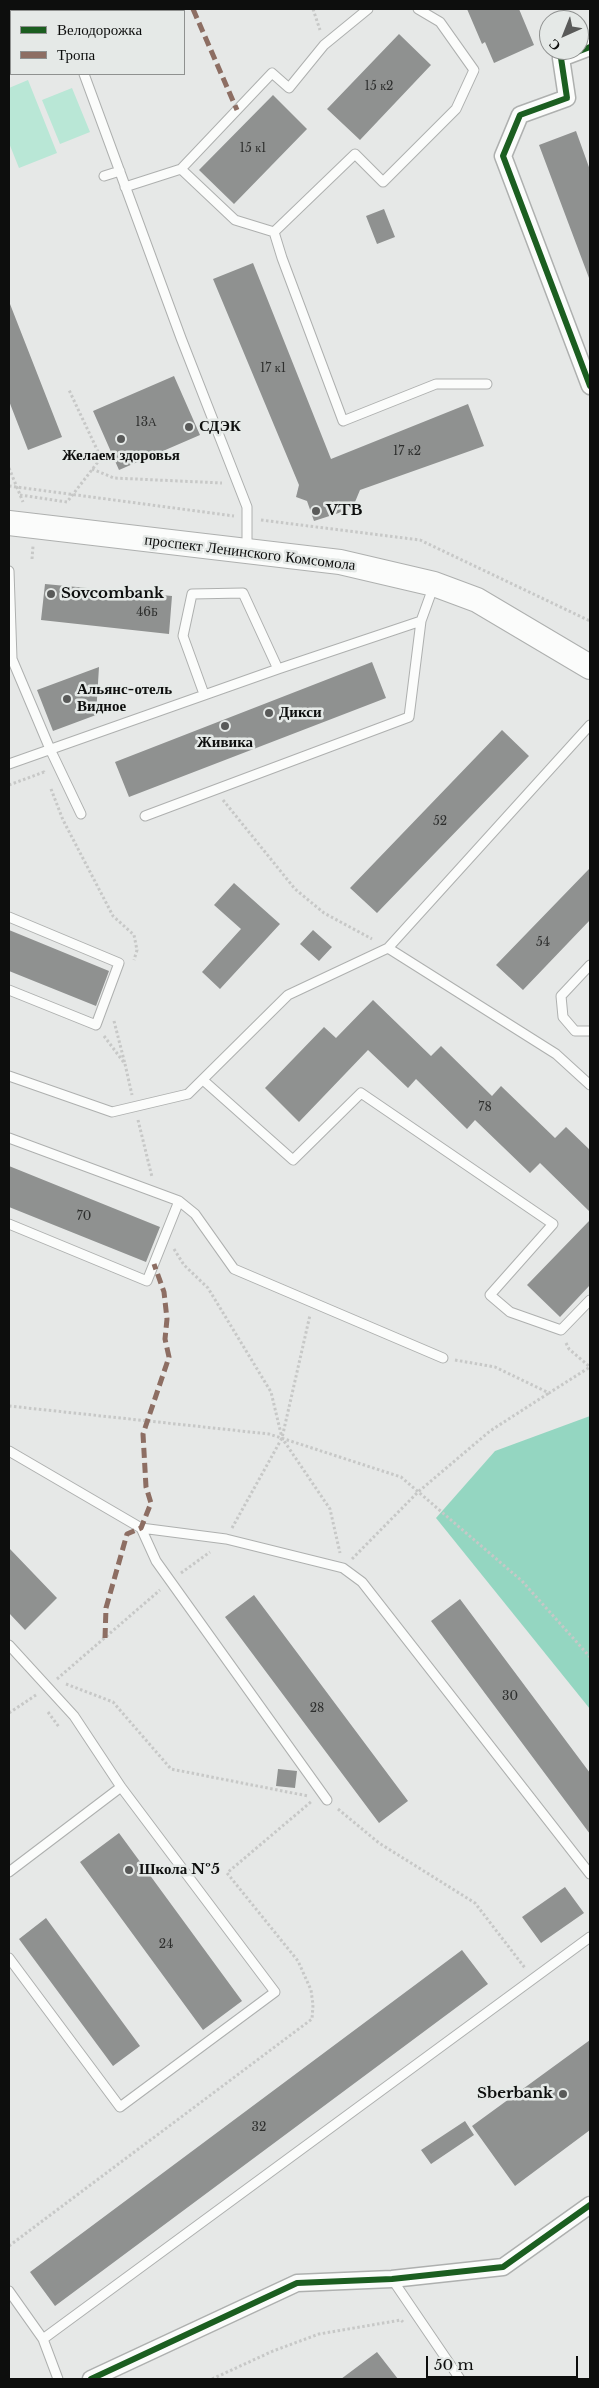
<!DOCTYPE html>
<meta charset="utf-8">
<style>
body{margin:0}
#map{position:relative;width:599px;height:2388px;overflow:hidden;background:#e6e8e7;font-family:"Libre Baskerville",serif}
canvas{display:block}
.frame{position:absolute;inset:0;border:10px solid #0d0e0d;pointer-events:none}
.legend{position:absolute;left:10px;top:10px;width:175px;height:65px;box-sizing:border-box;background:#e5e9e7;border:1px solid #8f9190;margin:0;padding:6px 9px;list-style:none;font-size:15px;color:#0d0e0d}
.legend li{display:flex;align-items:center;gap:10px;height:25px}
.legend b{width:25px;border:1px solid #8f9190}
.north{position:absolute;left:539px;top:10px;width:50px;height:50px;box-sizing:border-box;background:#e5e9e7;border:1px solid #8f9190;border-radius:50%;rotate:224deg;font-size:14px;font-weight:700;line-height:20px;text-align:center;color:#0d0e0d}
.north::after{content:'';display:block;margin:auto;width:18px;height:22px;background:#595a59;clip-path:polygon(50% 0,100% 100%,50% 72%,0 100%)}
.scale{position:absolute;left:426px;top:2356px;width:152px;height:22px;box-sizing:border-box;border:2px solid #0d0e0d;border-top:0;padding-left:6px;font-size:15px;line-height:18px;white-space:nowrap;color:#0d0e0d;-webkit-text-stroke:4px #e5e9e7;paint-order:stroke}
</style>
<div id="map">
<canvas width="599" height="2388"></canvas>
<div class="frame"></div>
<ul class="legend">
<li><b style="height:6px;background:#1b5e20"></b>Велодорожка</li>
<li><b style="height:6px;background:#8d6e63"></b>Тропа</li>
</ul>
<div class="north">С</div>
<div class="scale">50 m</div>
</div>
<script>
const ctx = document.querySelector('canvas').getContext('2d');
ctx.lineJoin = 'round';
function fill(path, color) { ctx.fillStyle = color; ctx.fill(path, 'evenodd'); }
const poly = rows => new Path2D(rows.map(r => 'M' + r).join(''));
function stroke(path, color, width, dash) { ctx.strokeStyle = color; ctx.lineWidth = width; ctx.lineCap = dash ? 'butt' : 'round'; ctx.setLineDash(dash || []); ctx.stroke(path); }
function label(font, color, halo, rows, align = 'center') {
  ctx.font = font + ' "Libre Baskerville",serif'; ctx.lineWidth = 5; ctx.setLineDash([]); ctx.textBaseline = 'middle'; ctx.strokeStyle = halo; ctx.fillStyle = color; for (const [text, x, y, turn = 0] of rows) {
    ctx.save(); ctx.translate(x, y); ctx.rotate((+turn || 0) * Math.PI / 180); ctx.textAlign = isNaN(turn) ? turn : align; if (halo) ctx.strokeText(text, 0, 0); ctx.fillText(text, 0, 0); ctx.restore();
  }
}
const green = poly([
 [28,80,57,153,19,168,9,143,9,88],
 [72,88,90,132,60,144,42,100]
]);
const forest = poly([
 [590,1416,590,1709,436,1518,495,1451]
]);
const building = poly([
 [467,9,519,9,534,45,494,63,485,42,482,44],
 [399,34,431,65,360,140,327,109],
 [273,95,307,129,234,204,199,170],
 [576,131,590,170,589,278,539,145],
 [384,209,395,237,377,244,366,216],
 [253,263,331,459,468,404,484,446,360,490,355,502,348,510,314,521,307,501,296,497,299,485,213,279],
 [10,304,62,437,28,450,9,401],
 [174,376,200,435,119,470,93,411],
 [45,584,172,596,169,634,41,620],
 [372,662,386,698,129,797,115,762],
 [99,667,96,715,53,731,37,690],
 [502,730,529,756,377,913,350,888],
 [590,868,590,920,523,990,496,965],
 [234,883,280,924,220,989,202,972,241,929,214,905],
 [9,930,109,971,96,1006,9,971],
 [313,930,332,947,319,961,300,944],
 [373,1000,431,1056,441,1046,492,1096,501,1086,555,1138,566,1127,590,1150,590,1212,540,1163,530,1173,475,1120,467,1129,416,1079,408,1088,368,1050,299,1122,265,1088,324,1027,336,1038],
 [9,1166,160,1227,146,1262,9,1207],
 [590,1220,590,1285,560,1317,527,1285],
 [9,1548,57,1598,25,1630,9,1613],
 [254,1595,408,1801,379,1823,225,1617],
 [460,1599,590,1773,590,1834,431,1621],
 [278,1769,297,1771,295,1788,276,1786],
 [119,1833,242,2001,203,2030,80,1862],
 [565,1887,584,1913,541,1943,522,1917],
 [46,1918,140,2046,113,2066,19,1939],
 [462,1950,488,1984,55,2306,30,2272],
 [590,2040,590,2130,515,2186,472,2126],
 [465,2121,474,2135,431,2164,421,2150],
 [377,2352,398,2379,341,2379]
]);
const path = poly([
 [313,9,320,30],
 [9,468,23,502],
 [92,469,114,478,222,483],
 [9,486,234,516],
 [20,495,67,502,101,458,69,390],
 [261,520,420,540,590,621],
 [32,559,33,546],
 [9,785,44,772,45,774],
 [51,789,63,820,113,916,134,935,137,950,134,960],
 [223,800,295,889,324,913,372,939],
 [114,1021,125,1064],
 [104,1036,125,1064,132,1095],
 [138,1120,152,1177],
 [174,1249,184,1265,208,1288,271,1392,282,1438,330,1509,340,1553],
 [566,1343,569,1349,590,1367],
 [455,1360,495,1367,549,1393,590,1367],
 [9,1406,269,1434,401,1477,522,1581,590,1657],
 [232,1528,282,1438,310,1315],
 [352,1559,418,1492,490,1431,549,1393],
 [181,1573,210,1552],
 [57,1679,160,1590],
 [66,1684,113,1702,171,1769,308,1796],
 [48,1712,59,1727],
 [9,1713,36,1695],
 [338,1809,379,1843,475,1903,525,1968],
 [9,2246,312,2019,313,2005,311,1990,298,1961,227,1873,312,1801],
 [212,2379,273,2351,319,2334,401,2320,403,2322]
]);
const service = poly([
 [92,11,98,9],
 [9,44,11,43],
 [84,74,181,338,247,507,247,550],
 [181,169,235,220,274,232],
 [104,176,120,171],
 [125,187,181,169,272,73,289,88,324,45,368,9],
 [274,232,355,154,383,182,456,109,474,70,440,22,418,9],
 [274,232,282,258,343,421,436,384,487,384],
 [9,571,12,659,50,749,81,814],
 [278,669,421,621],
 [9,764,278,669,243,593,192,594,183,636,204,694],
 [145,816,409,717,421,621,434,585],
 [9,917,119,963,96,1025,9,990],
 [388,948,590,725],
 [590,965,561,996,563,1017,575,1031,590,1031],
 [9,1076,112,1112,188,1094,288,995,388,948,556,1054,590,1085],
 [203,1080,293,1160,361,1093,553,1224,490,1295,510,1312,561,1330,590,1300],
 [9,1138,179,1201,195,1214,234,1269,443,1358],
 [9,1224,147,1281,179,1201],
 [9,1451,141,1528,226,1539,343,1568,362,1582,590,1874],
 [141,1528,156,1561,327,1800],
 [9,1645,74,1716,121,1787,275,1992,120,2107,9,1958],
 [9,1872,121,1787],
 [392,2279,460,2379],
 [9,2291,43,2339,58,2379],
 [43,2339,590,1937]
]);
const minor = poly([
 [590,47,561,58,567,98,520,115,503,156,590,386],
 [91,2379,297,2283,392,2279,503,2267,590,2205]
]);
const secondary = poly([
 [9,523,340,562,434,584,477,600,590,667]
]);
const quiet = poly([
 [193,9,237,110],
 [105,1638,106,1608,127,1534,141,1528,151,1503,146,1487,143,1434,169,1357,165,1339,167,1319,164,1292,154,1264]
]);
const cycleway = poly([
 [590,47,561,58,567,98,520,115,503,156,590,386],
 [91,2379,297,2283,392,2279,503,2267,590,2205]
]);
const markers = [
 [189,427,5,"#595a59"],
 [121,439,5,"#595a59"],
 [316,511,5,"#595a59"],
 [51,594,5,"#595a59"],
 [67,699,5,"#595a59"],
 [269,713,5,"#595a59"],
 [225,726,5,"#595a59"],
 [129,1870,5,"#595a59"],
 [563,2094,5,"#595a59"]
];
const numberNames = [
 ["15 к2",379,87],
 ["15 к1",253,149],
 ["17 к1",273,369],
 ["13А",146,423],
 ["17 к2",407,452],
 ["46Б",147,613],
 ["52",440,822],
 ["54",543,943],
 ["78",485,1108],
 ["70",84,1217],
 ["30",510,1697],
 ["28",317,1709],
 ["24",166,1945],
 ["32",259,2128]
];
const poiNames = [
 ["СДЭК",199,427],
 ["Желаем здоровья",121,456,"center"],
 ["VTB",326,511],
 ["Sovcombank",61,594],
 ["Альянс-отель",77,690],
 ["Видное",77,707],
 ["Дикси",279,713],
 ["Живика",225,743,"center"],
 ["Школа №5",139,1870],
 ["Sberbank",553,2094,"right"]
];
const streetNames = [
 ["проспект Ленинского Комсомола",250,553,7]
];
fill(green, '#b9e7d6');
fill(forest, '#94d6c1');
fill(building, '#8f9190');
stroke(service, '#aeb0af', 11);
stroke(minor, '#aeb0af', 19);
stroke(secondary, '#aeb0af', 26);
stroke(path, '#c7c8c7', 3, [2.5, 2.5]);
stroke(service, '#fbfcfb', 9);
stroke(minor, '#fbfcfb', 16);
stroke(secondary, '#fbfcfb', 24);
stroke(quiet, '#8d6e63', 5, [10, 5]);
stroke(cycleway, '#1b5e20', 6);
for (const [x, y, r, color] of markers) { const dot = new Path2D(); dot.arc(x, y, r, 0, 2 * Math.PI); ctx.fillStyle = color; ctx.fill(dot); stroke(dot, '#e5e9e7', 2); }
label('12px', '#2e2f2e', null, numberNames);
label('bold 15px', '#0d0e0d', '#e5e9e7', poiNames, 'left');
label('15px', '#0d0e0d', '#e5e9e7', streetNames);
</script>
